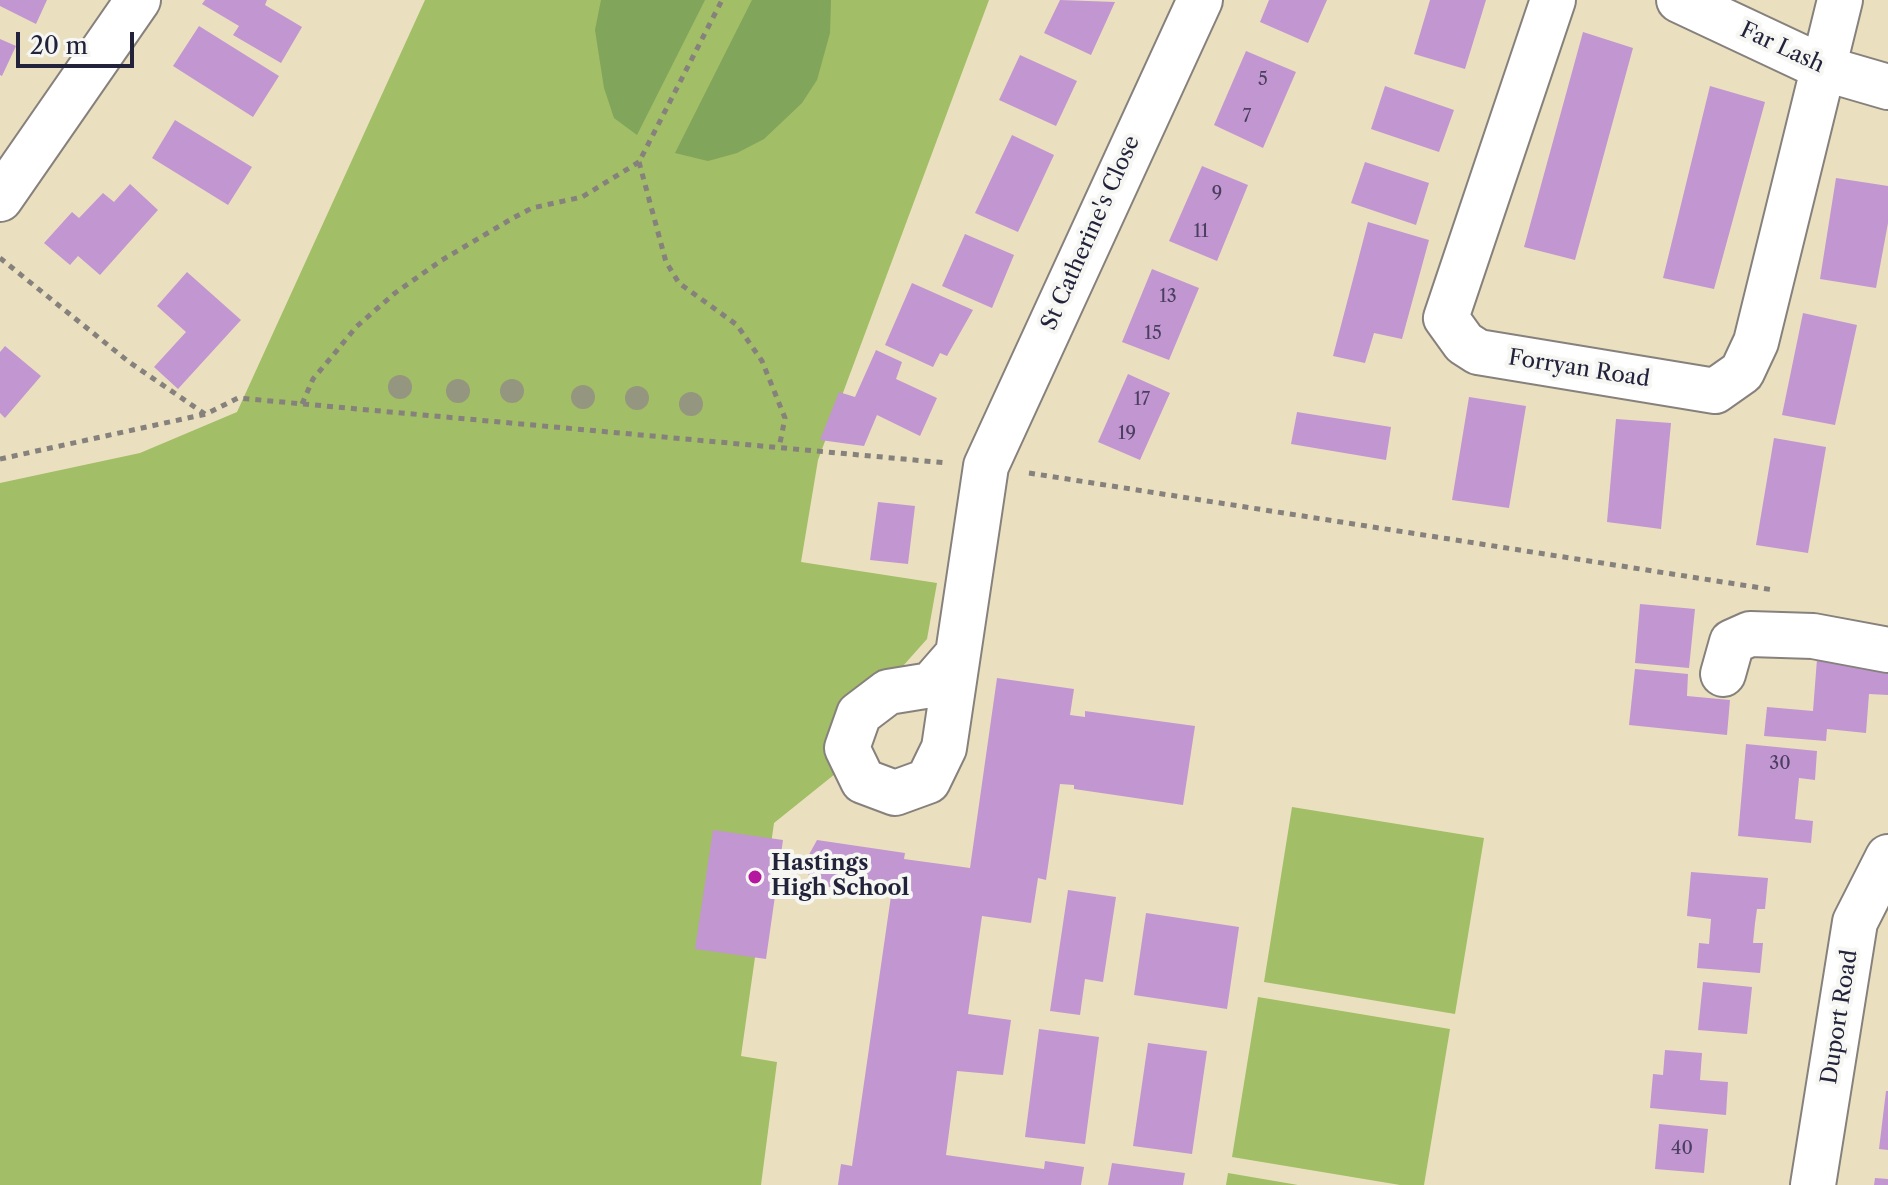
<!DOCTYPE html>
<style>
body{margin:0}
#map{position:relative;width:1888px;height:1185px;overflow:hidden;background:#eae0bf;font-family:"Libre Caslon Text",serif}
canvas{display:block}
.scale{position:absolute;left:16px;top:32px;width:118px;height:36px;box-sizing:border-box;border:4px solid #22223b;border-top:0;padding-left:10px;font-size:24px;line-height:28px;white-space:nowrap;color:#22223b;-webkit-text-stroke:6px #f6f6f2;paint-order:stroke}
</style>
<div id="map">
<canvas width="1888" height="1185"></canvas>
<div class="scale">20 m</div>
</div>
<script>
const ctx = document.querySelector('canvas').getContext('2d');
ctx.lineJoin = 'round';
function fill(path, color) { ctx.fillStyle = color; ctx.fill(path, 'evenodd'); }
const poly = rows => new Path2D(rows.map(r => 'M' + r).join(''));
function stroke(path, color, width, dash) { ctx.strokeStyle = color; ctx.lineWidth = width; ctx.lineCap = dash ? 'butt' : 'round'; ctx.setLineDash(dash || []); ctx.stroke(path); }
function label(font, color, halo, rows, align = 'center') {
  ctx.font = font + ' "Libre Caslon Text",serif'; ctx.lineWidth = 8; ctx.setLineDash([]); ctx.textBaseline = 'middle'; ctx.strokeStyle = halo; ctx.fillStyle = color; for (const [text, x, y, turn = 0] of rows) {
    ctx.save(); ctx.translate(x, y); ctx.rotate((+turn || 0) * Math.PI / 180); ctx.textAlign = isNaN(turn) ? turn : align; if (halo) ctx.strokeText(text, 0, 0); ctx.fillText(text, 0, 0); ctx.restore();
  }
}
const green = poly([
 [425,0,989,0,818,460,801,562,937,583,927,639,830,748,835,774,774,823,741,1056,777,1062,761,1185,0,1185,0,483,140,453,237,412],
 [1292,807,1484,838,1455,1014,1264,982],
 [1258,997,1450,1029,1424,1185,1400,1185,1232,1157],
 [1228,1173,1298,1185,1226,1185]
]);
const forest = poly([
 [601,0,705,0,637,135,614,118,604,88,595,30],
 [752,0,831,0,830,33,817,80,802,103,764,139,737,153,708,161,675,153]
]);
const building = poly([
 [0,0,47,0,36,24,0,6],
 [205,0,267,0,265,5,302,27,281,63,233,35,239,26,202,4],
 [1060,0,1115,2,1091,55,1044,33],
 [1269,0,1327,0,1308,43,1260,22],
 [1430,0,1486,0,1465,69,1414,54],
 [199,26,279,76,253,117,173,66],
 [1583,32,1633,48,1575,260,1524,247],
 [0,39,16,46,2,76,0,75],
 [1246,51,1296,72,1263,148,1214,125],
 [1020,55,1077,81,1056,126,999,100],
 [1385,86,1454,110,1439,152,1371,129],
 [1710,86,1765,102,1714,289,1663,278],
 [175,120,252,167,228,205,152,158],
 [1012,135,1054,155,1018,232,975,213],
 [1365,162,1429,183,1416,225,1351,203],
 [1202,166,1248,185,1217,261,1169,241],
 [1836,178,1888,186,1888,223,1876,288,1820,279],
 [130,184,158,210,100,275,78,256,70,265,44,243,72,212,79,218,103,193,114,202],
 [1368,222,1429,240,1402,339,1374,333,1365,363,1333,356],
 [965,234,1014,255,992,308,942,286],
 [1152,269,1199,288,1169,360,1122,342],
 [187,272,241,320,178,389,154,367,186,332,157,306],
 [912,283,973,310,947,356,940,353,933,367,885,345],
 [1803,313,1857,325,1835,425,1782,415],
 [5,346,41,376,5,418,0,413,0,352],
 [876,350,902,362,896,379,937,398,920,436,877,415,864,446,820,440,839,392,855,397],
 [1128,374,1170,393,1140,460,1098,442],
 [1469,397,1526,406,1509,508,1452,500],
 [1297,412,1391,427,1386,460,1291,444],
 [1616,419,1671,423,1661,529,1607,522],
 [1774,438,1826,447,1808,553,1756,545],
 [878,502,915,506,908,564,870,560],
 [1640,604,1695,609,1689,668,1635,663],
 [1888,657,1888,695,1869,694,1866,733,1827,729,1826,741,1764,736,1767,707,1813,711,1817,659],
 [1635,669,1688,674,1687,696,1730,700,1727,735,1629,725],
 [997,678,1074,689,1070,715,1085,717,1085,711,1195,726,1183,805,1074,789,1074,785,1060,784,1046,880,1038,878,1031,923,982,916,968,1014,1011,1020,1003,1075,957,1071,946,1155,1044,1169,1045,1161,1084,1167,1081,1185,838,1185,841,1164,852,1166,891,896,810,884,806,860,817,840,905,853,904,859,970,868],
 [1746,744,1817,751,1815,780,1799,778,1795,819,1813,821,1811,843,1738,836],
 [713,830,783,840,766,959,695,949],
 [1691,872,1768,878,1765,909,1757,909,1755,923,1753,943,1763,943,1760,973,1697,968,1699,943,1709,944,1711,919,1687,916],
 [1068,890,1116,897,1103,982,1085,979,1080,1015,1050,1011],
 [1146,913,1239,927,1227,1009,1134,995],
 [1703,982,1752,987,1747,1034,1698,1030],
 [1039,1029,1099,1037,1085,1144,1025,1137],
 [1148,1043,1207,1051,1192,1154,1133,1146],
 [1665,1050,1702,1053,1700,1080,1728,1082,1726,1115,1650,1108,1653,1074,1663,1075],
 [1886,1091,1888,1091,1888,1150,1879,1149],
 [1659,1124,1708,1129,1704,1173,1655,1169],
 [1112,1163,1185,1173,1183,1185,1108,1185],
 [1875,1178,1888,1179,1888,1185,1874,1185]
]);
const path = poly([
 [639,162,666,262,679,283,737,325,762,361,785,418,779,448],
 [0,258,129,362,205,414],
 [302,404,313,379,334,354,356,327,395,293,442,260,513,218,532,208,582,197,639,162,722,0],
 [0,459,206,414,238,398,947,463],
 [1029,473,1774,590]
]);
const minor = poly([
 [1553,0,1446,318,1464,343,1478,352,1715,391,1742,372,1756,342,1840,0],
 [1679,0,1826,69,1888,87],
 [0,199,138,0],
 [958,654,931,685,888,692,859,714,847,748,863,781,895,793,928,781,944,748,986,466,1200,0],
 [1723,674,1732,642,1750,634,1813,636,1888,650],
 [1813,1185,1855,922,1888,857]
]);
const trees = [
 [400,387],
 [458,391],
 [512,391],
 [583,397],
 [637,398],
 [691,404]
];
const markers = [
 [755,877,8,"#b5179e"]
];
const numberNames = [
 ["5",1263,80],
 ["7",1247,117],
 ["9",1217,194],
 ["11",1201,232],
 ["13",1168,297],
 ["15",1153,334],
 ["17",1142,400],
 ["19",1127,434],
 ["30",1780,764],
 ["40",1682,1149]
];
const streetNames = [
 ["Far Lash",1782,48,25],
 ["St Catherine's Close",1091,233,-66],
 ["Forryan Road",1579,369,9],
 ["Duport Road",1840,1017,-81]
];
const poiNames = [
 ["Hastings",771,864],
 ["High School",771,889]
];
fill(green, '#a2be66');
fill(forest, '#81a55b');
fill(building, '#c296d1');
stroke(minor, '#86817d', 48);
stroke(path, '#86817d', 5, [6, 6]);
stroke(minor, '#fff', 44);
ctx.fillStyle = '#95967f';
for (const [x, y] of trees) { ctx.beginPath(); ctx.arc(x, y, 12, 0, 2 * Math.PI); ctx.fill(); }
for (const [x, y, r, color] of markers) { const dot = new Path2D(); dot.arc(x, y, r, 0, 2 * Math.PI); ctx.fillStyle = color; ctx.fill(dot); stroke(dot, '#f6f6f2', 3); }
label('18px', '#4a3f60', null, numberNames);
label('22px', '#22223b', '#f6f6f2', streetNames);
label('bold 22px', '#22223b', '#f6f6f2', poiNames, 'left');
</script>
